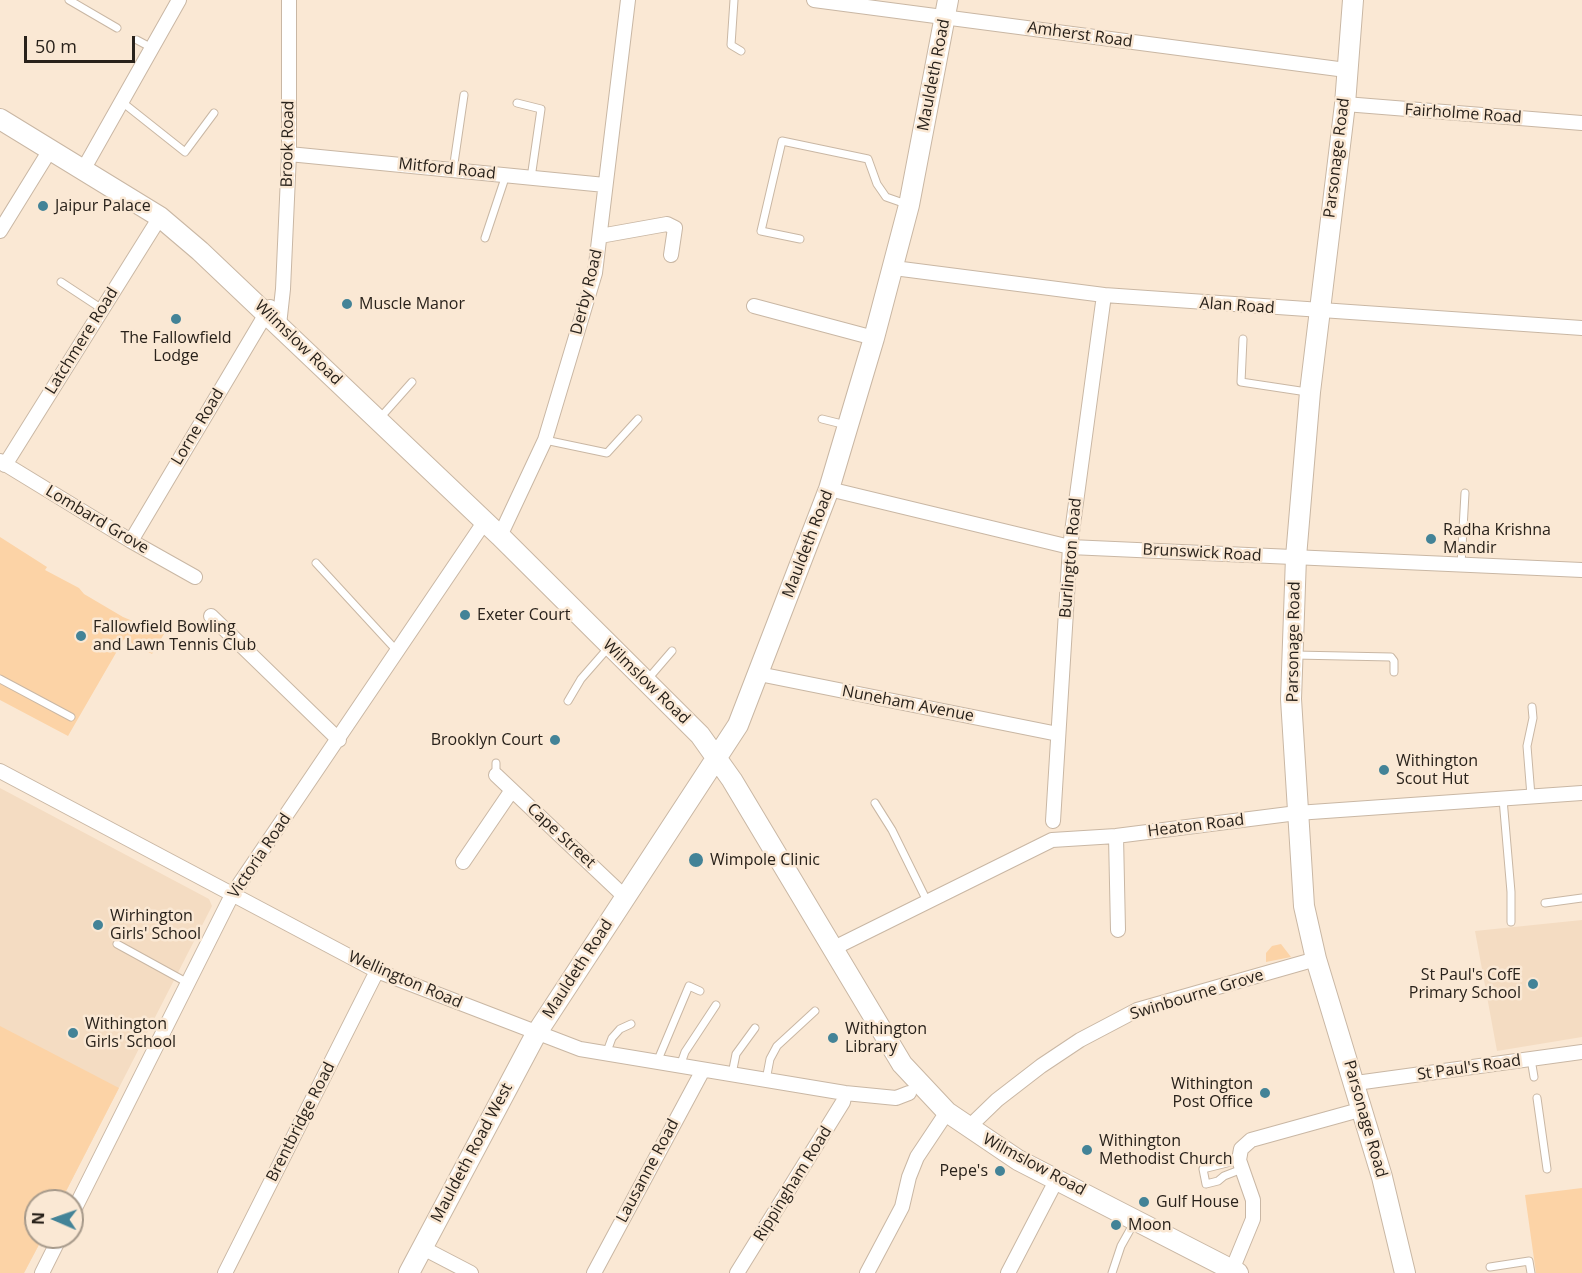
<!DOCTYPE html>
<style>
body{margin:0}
#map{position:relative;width:1582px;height:1273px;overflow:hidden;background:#fae8d4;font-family:"Open Sans",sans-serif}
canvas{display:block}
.north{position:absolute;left:24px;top:1189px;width:60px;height:60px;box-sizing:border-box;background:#fae8d4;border:2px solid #a6998a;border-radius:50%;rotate:272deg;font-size:16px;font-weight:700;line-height:24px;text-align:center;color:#29221b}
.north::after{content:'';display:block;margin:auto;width:21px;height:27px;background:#438397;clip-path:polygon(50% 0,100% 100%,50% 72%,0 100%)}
.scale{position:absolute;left:24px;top:36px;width:111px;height:27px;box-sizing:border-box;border:3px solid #29221b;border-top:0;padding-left:8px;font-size:18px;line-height:21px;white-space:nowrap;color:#29221b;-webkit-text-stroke:4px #fae8d4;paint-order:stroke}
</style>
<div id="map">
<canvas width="1582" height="1273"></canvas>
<div class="north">N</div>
<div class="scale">50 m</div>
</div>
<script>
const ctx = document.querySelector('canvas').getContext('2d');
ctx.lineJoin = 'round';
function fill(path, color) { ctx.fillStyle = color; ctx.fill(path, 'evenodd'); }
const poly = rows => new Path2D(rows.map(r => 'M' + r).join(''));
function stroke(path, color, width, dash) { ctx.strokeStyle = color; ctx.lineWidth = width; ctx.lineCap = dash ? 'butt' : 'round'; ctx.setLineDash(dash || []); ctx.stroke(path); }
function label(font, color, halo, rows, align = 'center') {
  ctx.font = font + ' "Open Sans",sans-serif'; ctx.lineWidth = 5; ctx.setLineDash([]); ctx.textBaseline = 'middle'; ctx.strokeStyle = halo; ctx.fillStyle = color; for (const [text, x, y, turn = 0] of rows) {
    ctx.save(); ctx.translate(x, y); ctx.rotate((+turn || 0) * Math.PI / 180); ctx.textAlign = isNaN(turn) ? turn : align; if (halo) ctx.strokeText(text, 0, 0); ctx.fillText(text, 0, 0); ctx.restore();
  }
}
const built = poly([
 [0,788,209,899,212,906,61,1201,36,1201,36,1237,43,1237,24,1273,0,1273],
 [1582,920,1582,1037,1497,1051,1475,931]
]);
const green = poly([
 [0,537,47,567,45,570,79,588,84,594,123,617,164,634,152,654,124,639,68,736,0,700],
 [1281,944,1291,957,1266,962,1266,953,1272,946],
 [0,1026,119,1088,61,1201,36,1201,36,1237,43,1237,24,1273,0,1273],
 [1582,1188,1582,1273,1536,1273,1525,1195]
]);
const lane = poly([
 [69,0,117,28],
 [734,0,731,45,741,51],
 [137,40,152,48],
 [122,102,185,152,214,113],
 [517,103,541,109,531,178],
 [453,170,464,95],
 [485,238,506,175],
 [800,239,761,231,782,141,868,159,877,184,886,197,906,204],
 [61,282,102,309],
 [1243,339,1241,382,1307,392],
 [380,418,412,382],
 [822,419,846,425],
 [545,440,607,453,638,419],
 [316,563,397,651],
 [1461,565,1465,493],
 [1295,655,1391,657,1394,661,1394,672],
 [0,679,71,717],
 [647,680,672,651],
 [568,701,581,679,609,647],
 [496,775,496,763],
 [1531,796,1527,746,1533,718,1532,707],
 [1503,799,1511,892,1511,922],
 [875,803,892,830,927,901],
 [1545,903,1582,898],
 [117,944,188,983],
 [606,1054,612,1038,620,1029,631,1024],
 [1531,1059,1534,1077],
 [657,1062,689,986,700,991],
 [680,1066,685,1052,716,1005],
 [732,1074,736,1054,755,1028],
 [766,1080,770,1059,777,1046,815,1011],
 [1537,1098,1547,1169],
 [1239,1160,1203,1169,1206,1184,1218,1181,1224,1176,1242,1169],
 [1490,1267,1529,1261,1531,1273],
 [1112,1273,1121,1246,1135,1221]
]);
const street = poly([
 [814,0,1346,70],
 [1345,104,1582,123],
 [289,154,605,185],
 [83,170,179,0],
 [0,231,50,150],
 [600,236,667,224,675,228,671,255],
 [894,268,1104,295,1582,328],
 [754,306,874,338],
 [279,325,283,289,289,154,289,0],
 [0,461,131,541,195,577],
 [5,465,160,217],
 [829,489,1070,547,1582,570],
 [500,536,545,440,595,273,628,0],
 [131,541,270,307],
 [211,616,339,740],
 [759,674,1058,734],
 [0,771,377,971,580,1049,845,1093,896,1098,909,1093],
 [496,775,625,897],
 [1053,821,1070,547,1104,295],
 [1116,836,1118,930],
 [463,862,512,790],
 [834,948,1052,840,1116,836,1297,813,1582,793],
 [1356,1083,1582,1052],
 [968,1128,997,1100,1041,1066,1080,1040,1137,1010,1316,959],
 [72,1214,232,895,485,521],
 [421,1247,471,1273],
 [1232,1270,1253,1219,1253,1200,1239,1160,1241,1149,1251,1140,1363,1109],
 [42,1273,60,1237],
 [225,1273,377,971],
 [594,1273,703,1070],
 [737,1273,843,1102,845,1093],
 [867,1273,902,1207,909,1177,917,1157,947,1112],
 [1008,1273,1057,1179]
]);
const secondary = poly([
 [1353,0,1345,104,1310,392,1296,557,1291,699,1304,906,1316,959,1382,1177,1405,1273],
 [0,119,160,217,200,251,500,536,700,735,732,780,902,1064,947,1112,1018,1160,1238,1273],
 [409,1273,536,1034,738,725,829,489,874,338,909,205,948,0]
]);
const markers = [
 [43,206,6,"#438397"],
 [347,304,6,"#438397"],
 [176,319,6,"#438397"],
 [1431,539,6,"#438397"],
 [465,615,6,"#438397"],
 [81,636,6,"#438397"],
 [555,740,6,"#438397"],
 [1384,770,6,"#438397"],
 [696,860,8,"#438397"],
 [98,925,6,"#438397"],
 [1533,984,6,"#438397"],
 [73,1033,6,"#438397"],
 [833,1038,6,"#438397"],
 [1265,1093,6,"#438397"],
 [1087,1150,6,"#438397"],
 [1000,1171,6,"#438397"],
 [1144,1202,6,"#438397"],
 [1116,1225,6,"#438397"]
];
const streetNames = [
 ["Amherst Road",1080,35,8],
 ["Mauldeth Road",934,75,-79],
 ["Fairholme Road",1463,114,4],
 ["Brook Road",288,144,-89],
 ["Parsonage Road",1337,158,-83],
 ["Mitford Road",447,169,6],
 ["Derby Road",587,292,-76],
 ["Alan Road",1237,306,4],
 ["Latchmere Road",82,341,-58],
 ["Wilmslow Road",298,343,44],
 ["Lorne Road",198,427,-59],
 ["Lombard Grove",97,520,31],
 ["Mauldeth Road",808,544,-69],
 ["Brunswick Road",1202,553,3],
 ["Burlington Road",1071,558,-85],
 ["Parsonage Road",1294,642,-89],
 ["Wilmslow Road",646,682,44],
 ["Nuneham Avenue",908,704,11],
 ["Heaton Road",1196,826,-7],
 ["Cape Street",561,836,43],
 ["Victoria Road",260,856,-56],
 ["Mauldeth Road",578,969,-57],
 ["Wellington Road",405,980,23],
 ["Swinbourne Grove",1197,995,-17],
 ["St Paul's Road",1469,1068,-8],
 ["Parsonage Road",1365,1119,74],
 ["Brentbridge Road",301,1122,-63],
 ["Mauldeth Road West",472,1153,-62],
 ["Wilmslow Road",1034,1165,28],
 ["Lausanne Road",648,1171,-62],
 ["Rippingham Road",793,1184,-58]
];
const poiNames = [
 ["Jaipur Palace",55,206],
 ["Muscle Manor",359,304],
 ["The Fallowfield",176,338,"center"],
 ["Lodge",176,356,"center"],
 ["Radha Krishna",1443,530],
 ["Mandir",1443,548],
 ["Exeter Court",477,615],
 ["Fallowfield Bowling",93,627],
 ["and Lawn Tennis Club",93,645],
 ["Brooklyn Court",543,740,"right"],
 ["Withington",1396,761],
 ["Scout Hut",1396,779],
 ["Wimpole Clinic",710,860],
 ["Wirhington",110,916],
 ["Girls' School",110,934],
 ["St Paul's CofE",1521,975,"right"],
 ["Primary School",1521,993,"right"],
 ["Withington",85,1024],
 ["Girls' School",85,1042],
 ["Withington",845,1029],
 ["Library",845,1047],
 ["Withington",1253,1084,"right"],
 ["Post Office",1253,1102,"right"],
 ["Withington",1099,1141],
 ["Methodist Church",1099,1159],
 ["Pepe's",988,1171,"right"],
 ["Gulf House",1156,1202],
 ["Moon",1128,1225]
];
fill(built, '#f4dcc2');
fill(green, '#fcd3a6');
stroke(lane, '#c9b7a4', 9);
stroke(street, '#c9b7a4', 16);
stroke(secondary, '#c9b7a4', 22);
stroke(lane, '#fff', 7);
stroke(street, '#fff', 14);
stroke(secondary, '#fff', 20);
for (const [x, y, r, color] of markers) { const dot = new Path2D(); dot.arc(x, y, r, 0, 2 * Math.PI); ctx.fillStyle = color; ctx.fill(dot); stroke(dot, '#fae8d4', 2); }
label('16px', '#29221b', '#fae8d4', streetNames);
label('16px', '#29221b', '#fae8d4', poiNames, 'left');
</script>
